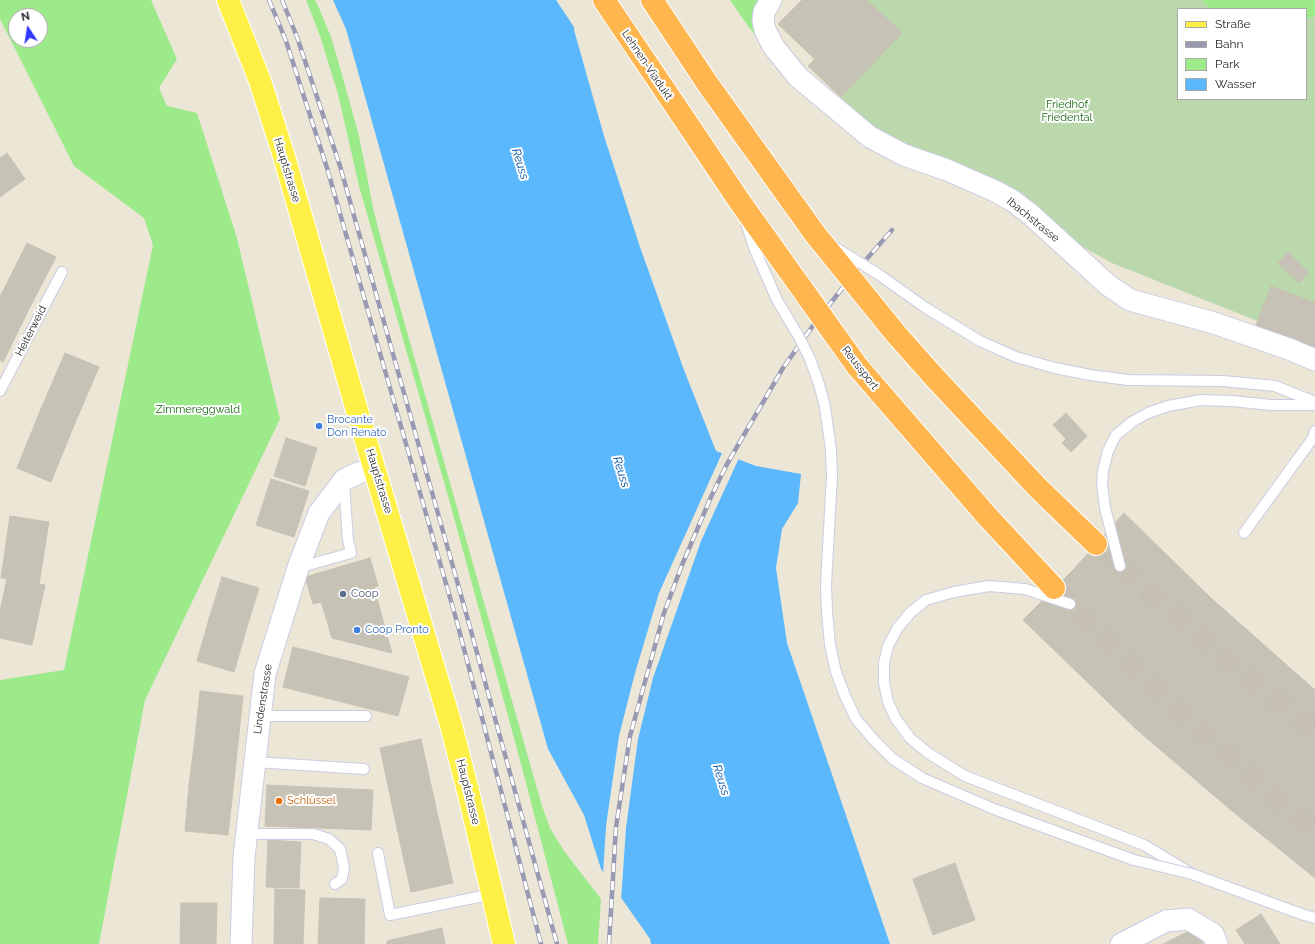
<!DOCTYPE html>
<meta charset="utf-8">
<style>
body{margin:0}
#map{position:relative;width:1315px;height:944px;overflow:hidden;background:#ece6d6;font-family:Raleway,sans-serif}
canvas{display:block}
.legend{position:absolute;left:1177px;top:8px;width:130px;height:92px;box-sizing:border-box;background:#fff;border:1px solid #a9a9a9;margin:0;padding:5px 7px;list-style:none;font-size:12px;color:#272727}
.legend li{display:flex;align-items:center;gap:8px;height:20px}
.legend b{width:20px;border:1px solid #a9a9a9}
.north{position:absolute;left:8px;top:8px;width:40px;height:40px;box-sizing:border-box;background:#fff;border:1px solid #a9a9a9;border-radius:50%;rotate:348deg;font-size:11px;font-weight:700;line-height:16px;text-align:center;color:#272727}
.north::after{content:'';display:block;margin:auto;width:14px;height:18px;background:#3037ff;clip-path:polygon(50% 0,100% 100%,50% 72%,0 100%)}
</style>
<div id="map">
<canvas width="1315" height="944"></canvas>
<ul class="legend">
<li><b style="height:5px;background:#fff048"></b>Straße</li>
<li><b style="height:5px;background:#9999b4"></b>Bahn</li>
<li><b style="height:11px;background:#9dea8b"></b>Park</li>
<li><b style="height:11px;background:#5bb8fc"></b>Wasser</li>
</ul>
<div class="north">N</div>
</div>
<script>
const ctx = document.querySelector('canvas').getContext('2d');
ctx.lineJoin = 'round';
function fill(path, color) { ctx.fillStyle = color; ctx.fill(path, 'evenodd'); }
const poly = rows => new Path2D(rows.map(r => 'M' + r).join(''));
function stroke(path, color, width, dash) { ctx.strokeStyle = color; ctx.lineWidth = width; ctx.lineCap = dash ? 'butt' : 'round'; ctx.setLineDash(dash || []); ctx.stroke(path); }
function label(font, color, halo, rows, align = 'center') {
  ctx.font = font + ' Raleway,sans-serif'; ctx.lineWidth = 4; ctx.setLineDash([]); ctx.textBaseline = 'middle'; ctx.strokeStyle = halo; ctx.fillStyle = color; for (const [text, x, y, turn = 0] of rows) {
    ctx.save(); ctx.translate(x, y); ctx.rotate((+turn || 0) * Math.PI / 180); ctx.textAlign = isNaN(turn) ? turn : align; if (halo) ctx.strokeText(text, 0, 0); ctx.fillText(text, 0, 0); ctx.restore();
  }
}
const green = poly([
 [0,0,151,0,177,59,159,88,167,106,197,113,237,238,280,419,145,700,99,944,0,944,0,680,64,670,153,245,144,218,74,166,0,19],
 [16,16,40,16,40,40,16,40],
 [306,0,315,0,319,8,331,37,341,71,359,136,374,212,386,258,542,806,550,828,564,851,601,899,598,944,568,944,521,764,450,503,359,186,338,94,320,36],
 [730,0,762,0,754,34,743,19],
 [1201,0,1315,0,1315,16,1306,20,1306,9,1210,9]
]);
const cemetery = poly([
 [802,0,1201,0,1210,9,1178,9,1178,99,1306,99,1306,20,1315,16,1315,344,1112,263,880,135,808,66,814,59,778,24]
]);
const water = poly([
 [333,0,576,0,574,30,604,136,640,247,684,370,716,451,756,466,801,474,798,503,782,529,776,568,787,643,890,944,651,944,650,939,601,869,584,815,548,749,346,29]
]);
const pier = poly([
 [556,0,578,0,576,30],
 [723,451,739,458,701,541,653,678,638,739,626,828,621,901,603,875,606,826,619,736,635,673,659,593]
]);
const building = poly([
 [802,0,867,0,902,33,841,97,808,66,815,59,778,24,802,0],
 [7,153,25,179,0,197,0,158,7,153],
 [27,243,56,257,30,307,2,293,27,243],
 [1288,252,1309,273,1299,283,1278,263,1288,252],
 [1271,286,1315,303,1315,348,1256,325,1271,286],
 [2,293,30,307,3,362,0,360,0,296,2,293],
 [65,353,99,367,75,423,41,409,65,353],
 [41,409,75,423,51,482,17,468,41,409],
 [1066,413,1087,436,1071,452,1062,443,1066,439,1053,425,1066,413],
 [286,438,317,448,305,486,274,476,286,438],
 [271,479,309,491,294,537,256,525,271,479],
 [1124,513,1212,599,1315,690,1315,878,1231,810,1136,729,1023,620,1074,569,1124,513],
 [10,516,49,522,39,584,1,578,10,516],
 [370,558,378,586,374,587,379,606,327,621,321,602,313,604,305,577,370,558],
 [222,577,259,588,246,630,209,619,222,577],
 [7,579,45,585,32,645,0,638,0,611,7,579],
 [379,606,392,653,332,638,327,621,379,606],
 [209,619,246,630,234,672,197,661,209,619],
 [293,647,352,662,342,702,283,687,293,647],
 [352,662,409,677,398,716,342,702,352,662],
 [200,691,243,696,238,743,195,738,200,691],
 [195,738,238,743,233,790,189,785,195,738],
 [421,739,436,808,395,819,380,748,421,739],
 [189,785,233,790,228,835,185,831,189,785],
 [267,785,373,790,371,830,265,826,267,785],
 [436,808,453,883,411,892,395,819,436,808],
 [268,840,301,842,299,888,266,887,268,840],
 [955,863,975,920,933,935,913,879,955,863],
 [275,889,305,890,303,944,274,944,275,889],
 [320,898,365,899,364,944,318,944,320,898],
 [181,903,217,903,216,944,180,944,181,903],
 [1261,914,1280,944,1245,944,1236,930,1261,914],
 [442,928,445,944,387,944,387,941,442,928],
 [1195,928,1203,944,1163,944,1195,928]
]);
const highwayTunnel = poly([
 [1096,544,1120,566,1242,673,1315,731],
 [1054,588,1170,703,1315,832]
]);
const lane = poly([
 [926,308,980,341,1016,357,1055,368,1090,375,1128,380,1223,381,1275,386,1315,402],
 [0,391,62,272],
 [1244,533,1313,438,1315,431],
 [299,565,308,565,351,553,348,540,344,484],
 [1120,566,1105,508,1102,484,1103,471,1108,451,1116,435,1132,422,1148,413,1168,406,1201,400,1232,401,1271,405,1315,405],
 [1070,604,1025,589,989,586,954,592,926,600,910,613,897,629,888,646,884,663,884,683,888,702,896,719,910,738,928,753,965,776,1144,845,1192,874,1304,915,1315,918],
 [260,716,366,716],
 [255,762,364,769],
 [246,834,313,834,329,839,340,849,344,867,342,879,335,884],
 [378,853,390,915,493,894]
]);
const street = poly([
 [771,0,764,12,763,21,765,30,773,46,798,77,870,137,904,155,947,170,995,191,1013,201,1030,214,1108,285,1130,300,1214,323,1289,349,1315,360],
 [241,944,244,857,265,674,299,565,319,513,344,480,358,473,375,468],
 [1121,944,1166,921,1188,919,1213,934,1217,944]
]);
const primary = poly([
 [228,0,260,81,283,153,358,414,451,725,469,795,504,944]
]);
const highway = poly([
 [604,0,691,129],
 [652,0,707,83,815,234],
 [896,334,936,379,1038,488,1096,544],
 [857,366,986,515,1054,588]
]);
const rail = poly([
 [269,0,286,41,327,168,457,622,541,944],
 [282,0,297,37,340,166,468,620,557,944],
 [609,944,616,827,630,736,664,613,682,565,711,497,727,464,783,368,812,327,851,277,892,230]
]);
const laneBridge = poly([
 [746,223,755,250,777,300,799,337,810,359,819,384,825,407,831,450,832,476,826,584,827,612,830,645,836,672,845,696,856,719,873,739,893,759,922,778,994,809,1134,860,1192,874],
 [833,246,878,274,926,308]
]);
const highwayBridge = poly([
 [691,129,740,202,857,366],
 [815,234,896,334]
]);
const markers = [
 [319,426,4,"#3f7fe0"],
 [343,594,4,"#5c6f8a"],
 [357,630,4,"#3f7fe0"],
 [279,801,4,"#e8710a"]
];
const streetNames = [
 ["Lehnen-Viadukt",647,65,56],
 ["Hauptstrasse",287,170,73],
 ["Ibachstrasse",1033,220,39],
 ["Heiterweid",31,331,-63],
 ["Reussport",860,368,52],
 ["Hauptstrasse",379,481,73],
 ["Lindenstrasse",263,699,-81],
 ["Hauptstrasse",468,792,76]
];
const parkNames = [
 ["Friedhof",1067,105],
 ["Friedental",1067,118],
 ["Zimmereggwald",198,410]
];
const shopNames = [
 ["Brocante",327,420],
 ["Don Renato",327,433],
 ["Coop Pronto",365,630]
];
const serviceNames = [
 ["Coop",351,594]
];
const foodNames = [
 ["Schlüssel",287,801]
];
const waterNames = [
 ["Reuss",520,164,72],
 ["Reuss",621,472,72],
 ["Reuss",721,780,72]
];
fill(green, '#9dea8b');
fill(cemetery, '#bad8ab');
fill(water, '#5bb8fc');
fill(pier, '#ece6d6');
fill(building, '#c7c2b6');
stroke(building, '#c7c2b0', 1);
stroke(highwayTunnel, '#c5c0b3', 22, [22, 11]);
stroke(lane, '#cbcce3', 12);
stroke(street, '#cbcce3', 23);
stroke(primary, '#fff', 24);
stroke(highway, '#fff', 24);
stroke(lane, '#fff', 10);
stroke(street, '#fff', 21);
stroke(primary, '#fff048', 22);
stroke(highway, '#ffb64e', 22);
stroke(rail, '#9999b4', 4.5);
stroke(rail, '#fff', 3, [9]);
stroke(laneBridge, '#cbcce3', 12, []);
stroke(highwayBridge, '#fff', 24, []);
stroke(laneBridge, '#fff', 10);
stroke(highwayBridge, '#ffb64e', 22);
for (const [x, y, r, color] of markers) { const dot = new Path2D(); dot.arc(x, y, r, 0, 2 * Math.PI); ctx.fillStyle = color; ctx.fill(dot); stroke(dot, '#fff', 1.5); }
label('11px', '#272727', '#fff', streetNames);
label('11px', '#166a11', '#fff', parkNames);
label('11px', '#366cbe', '#fff', shopNames, 'left');
label('11px', '#4e5e75', '#fff', serviceNames, 'left');
label('11px', '#c56008', '#fff', foodNames, 'left');
label('italic 12px', '#0051a2', '#fff', waterNames);
</script>
